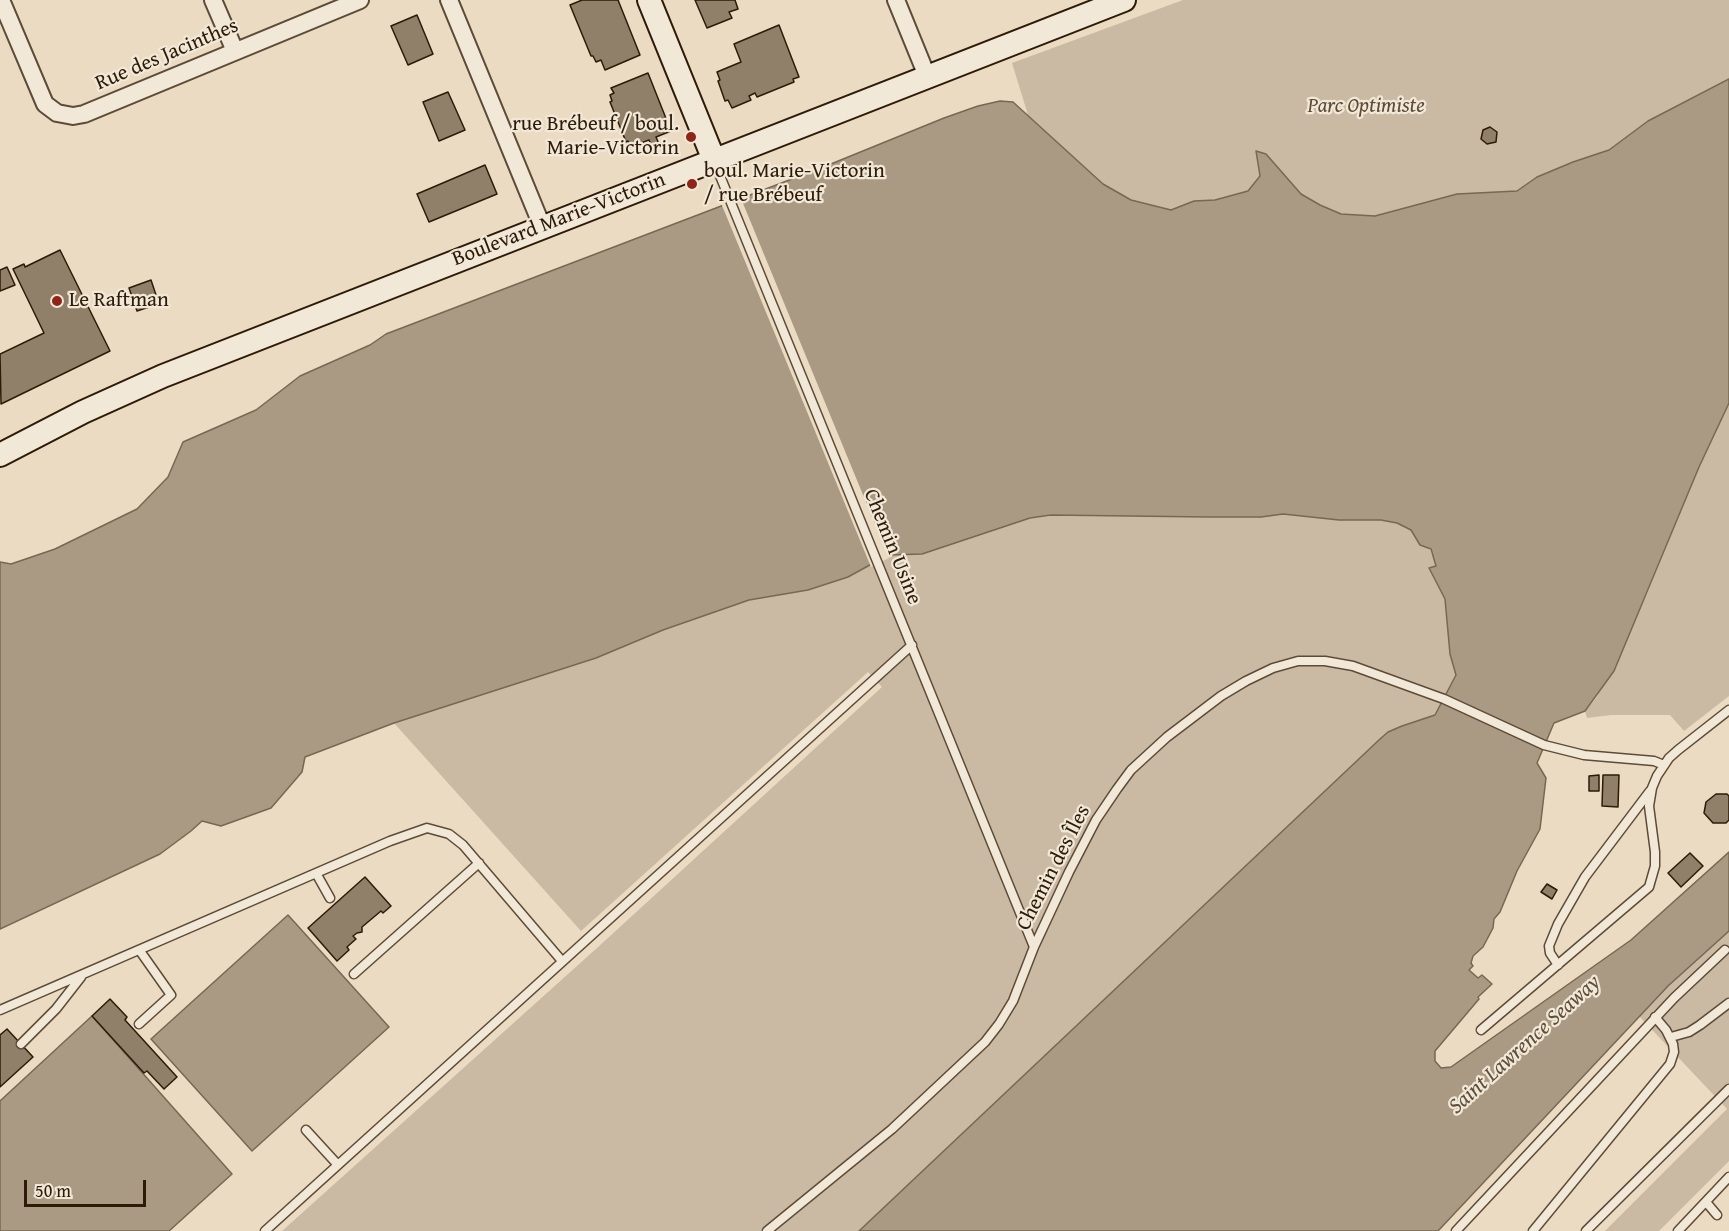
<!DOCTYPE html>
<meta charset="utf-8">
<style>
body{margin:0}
#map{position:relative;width:1729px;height:1231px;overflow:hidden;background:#ebdbc3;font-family:"Gentium Book Plus",serif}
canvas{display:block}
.scale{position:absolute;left:24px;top:1180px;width:122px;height:27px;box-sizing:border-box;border:3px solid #2d1b08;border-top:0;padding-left:8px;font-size:18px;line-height:21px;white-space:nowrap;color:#2d1b08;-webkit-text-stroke:4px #f2e8d8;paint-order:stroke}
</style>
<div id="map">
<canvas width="1729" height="1231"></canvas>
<div class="scale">50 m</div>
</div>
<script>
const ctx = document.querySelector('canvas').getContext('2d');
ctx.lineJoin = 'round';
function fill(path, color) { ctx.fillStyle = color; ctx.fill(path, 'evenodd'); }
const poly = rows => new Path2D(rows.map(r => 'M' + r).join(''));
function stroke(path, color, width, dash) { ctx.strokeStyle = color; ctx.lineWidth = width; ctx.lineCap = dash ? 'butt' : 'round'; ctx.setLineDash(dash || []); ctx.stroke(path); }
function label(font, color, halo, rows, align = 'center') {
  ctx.font = font + ' "Gentium Book Plus",serif'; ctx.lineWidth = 4.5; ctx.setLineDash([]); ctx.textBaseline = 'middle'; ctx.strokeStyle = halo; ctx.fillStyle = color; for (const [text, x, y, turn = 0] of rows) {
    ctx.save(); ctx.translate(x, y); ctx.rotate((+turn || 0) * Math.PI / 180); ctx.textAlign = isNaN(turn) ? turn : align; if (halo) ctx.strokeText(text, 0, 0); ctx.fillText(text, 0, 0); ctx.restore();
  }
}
const green = poly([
 [1183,0,1729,0,1729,79,1648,121,1609,150,1573,162,1537,177,1517,191,1457,194,1375,216,1341,214,1320,205,1301,194,1266,155,1256,151,1260,176,1248,191,1215,200,1194,201,1171,210,1131,200,1103,184,1028,115,1012,63],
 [1729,403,1729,696,1684,731,1670,715,1611,715,1587,718,1585,711,1597,697,1647,594,1699,467],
 [1070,514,1208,517,1261,517,1283,514,1339,520,1381,520,1397,523,1411,530,1420,545,1430,549,1436,566,1429,568,1445,599,1450,654,1456,676,1435,715,1402,726,1388,732,1380,739,859,1231,282,1231,597,948,882,687,868,672,581,931,394,723,596,658,663,630,749,600,808,590,888,555,922,554,1030,518],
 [1729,931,1729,1161,1659,1231,1605,1231,1727,1109,1639,1016,1668,986]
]);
const water = poly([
 [1729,79,1729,403,1699,467,1614,671,1585,711,1554,723,1537,763,1546,778,1540,829,1517,871,1500,912,1494,919,1493,928,1483,947,1473,956,1471,963,1473,966,1469,970,1478,978,1482,975,1492,984,1478,997,1479,999,1435,1051,1435,1061,1441,1068,1451,1067,1631,940,1729,852,1729,931,1668,986,1438,1231,859,1231,1380,739,1388,732,1402,726,1435,715,1456,675,1450,654,1445,599,1429,568,1436,566,1431,549,1420,545,1411,530,1397,523,1381,520,1339,520,1283,514,1261,517,1208,517,1051,515,1030,518,922,554,888,555,848,577,808,590,749,600,663,630,596,658,394,723,305,757,302,772,271,808,221,826,202,821,191,831,160,854,0,929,0,562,11,564,55,549,137,509,168,477,183,442,256,410,300,376,370,345,386,334,826,166,944,118,978,106,1000,101,1013,102,1103,184,1131,200,1171,210,1194,201,1215,200,1248,191,1260,176,1256,151,1266,154,1301,194,1320,205,1341,214,1375,216,1457,194,1517,191,1537,177,1573,162,1609,150,1648,121,1729,79],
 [288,915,389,1027,252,1151,151,1039,288,915],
 [92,1016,232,1174,169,1231,0,1231,0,1101,92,1016]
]);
const pier = poly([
 [740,196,889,558,871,567,721,203]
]);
const building = poly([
 [582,0,618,0,640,55,605,70,601,60,596,62,593,56,591,56,570,5,582,0],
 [695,0,735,0,738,9,729,12,732,18,707,28,695,0],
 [417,15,433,54,408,65,391,26,417,15],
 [779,25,799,77,793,79,794,82,757,97,755,93,749,96,751,100,732,108,728,100,725,101,718,81,720,80,717,72,741,62,734,44,779,25],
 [648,73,671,131,656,137,659,144,652,147,649,140,631,147,628,141,626,142,610,102,612,101,610,95,614,93,611,88,648,73],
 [448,92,465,130,439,141,423,102,448,92],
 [1490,127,1497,132,1496,142,1487,144,1481,139,1483,130,1490,127],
 [485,165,497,194,429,222,417,194,485,165],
 [60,250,110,351,1,404,0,354,44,333,13,269,24,264,25,267,60,250],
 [7,267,15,285,0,291,0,270,7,267],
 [151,280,158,301,148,304,149,307,137,311,129,288,151,280],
 [1599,775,1599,791,1589,791,1589,776,1599,775],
 [1603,775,1619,775,1618,807,1602,806,1603,775],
 [1716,794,1727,794,1729,796,1729,820,1726,823,1713,823,1704,813,1706,802,1716,794],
 [1690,853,1703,866,1681,887,1668,873,1690,853],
 [365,877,391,906,383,913,381,911,362,927,362,932,357,933,353,936,356,939,347,947,349,950,337,961,308,928,365,877],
 [1547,884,1557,890,1552,899,1541,892,1547,884],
 [110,999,127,1017,125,1020,177,1077,164,1089,147,1071,144,1073,92,1016,110,999],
 [7,1029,33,1057,0,1087,0,1035,7,1029]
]);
const lane = poly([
 [714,161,1034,947],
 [316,873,330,898],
 [1558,965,1550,953,1549,946,1558,924,1585,877,1650,791],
 [354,974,479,863],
 [0,1010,390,841,427,828,449,834,463,845,562,961],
 [139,1024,171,995,140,951],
 [1481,1030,1649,887,1655,866,1655,852,1649,806,1652,788,1657,776,1669,758,1678,750,1729,710],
 [1671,1037,1689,1032,1700,1025,1729,1003],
 [21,1044,56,1009,81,977],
 [306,1130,338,1165],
 [1706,1202,1717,1215],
 [265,1231,912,645],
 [767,1231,892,1129,985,1042,999,1024,1013,1001,1034,947,1069,872,1096,820,1117,789,1131,770,1167,737,1221,696,1246,681,1273,668,1298,661,1325,661,1353,666,1444,699,1544,745,1584,755,1654,761,1664,765],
 [1456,1231,1674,998,1725,950],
 [1533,1231,1670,1064,1674,1052,1673,1044,1666,1030,1655,1017],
 [1586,1231,1729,1089],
 [1678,1231,1729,1177]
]);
const street = poly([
 [1,0,45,104,57,113,73,116,84,114,360,0],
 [213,0,235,51],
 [449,0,542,226],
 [896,0,927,76]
]);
const secondary = poly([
 [649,0,714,160],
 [0,455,83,412,163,376,1124,0]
]);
const markers = [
 [691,137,6,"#8f2418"],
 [692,184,6,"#8f2418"],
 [57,301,6,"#8f2418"]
];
const streetNames = [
 ["Rue des Jacinthes",167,55,-23],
 ["Boulevard Marie-Victorin",559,220,-21],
 ["Chemin Usine",892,547,68],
 ["Chemin des Îles",1054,868,-63]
];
const parkNames = [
 ["Parc Optimiste",1366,107]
];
const poiNames = [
 ["rue Brébeuf / boul.",679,125,"right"],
 ["Marie-Victorin",679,149,"right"],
 ["boul. Marie-Victorin",704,172],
 ["/ rue Brébeuf",704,196],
 ["Le Raftman",69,301]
];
const waterNames = [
 ["Saint Lawrence Seaway",1525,1045,-42]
];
fill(green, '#cbbaa3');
fill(water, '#aa9a83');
stroke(water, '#786752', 1.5);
fill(pier, '#ebdbc3');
fill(building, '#907f69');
stroke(building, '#2d1b08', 1.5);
stroke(lane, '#5c4b37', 11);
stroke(street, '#5c4b37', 20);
stroke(secondary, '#2d1b08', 26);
stroke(lane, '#f2e8d8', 8);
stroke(street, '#f2e8d8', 16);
stroke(secondary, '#f2e8d8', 22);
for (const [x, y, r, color] of markers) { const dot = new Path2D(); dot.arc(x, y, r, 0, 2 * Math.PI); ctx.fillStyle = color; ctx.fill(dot); stroke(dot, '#f2e8d8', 2); }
label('21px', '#2d1b08', '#f2e8d8', streetNames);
label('italic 21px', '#5c4b36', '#f2e8d8', parkNames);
label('21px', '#2d1b08', '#f2e8d8', poiNames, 'left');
label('italic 22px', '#5f4e39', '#f2e8d8', waterNames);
</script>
